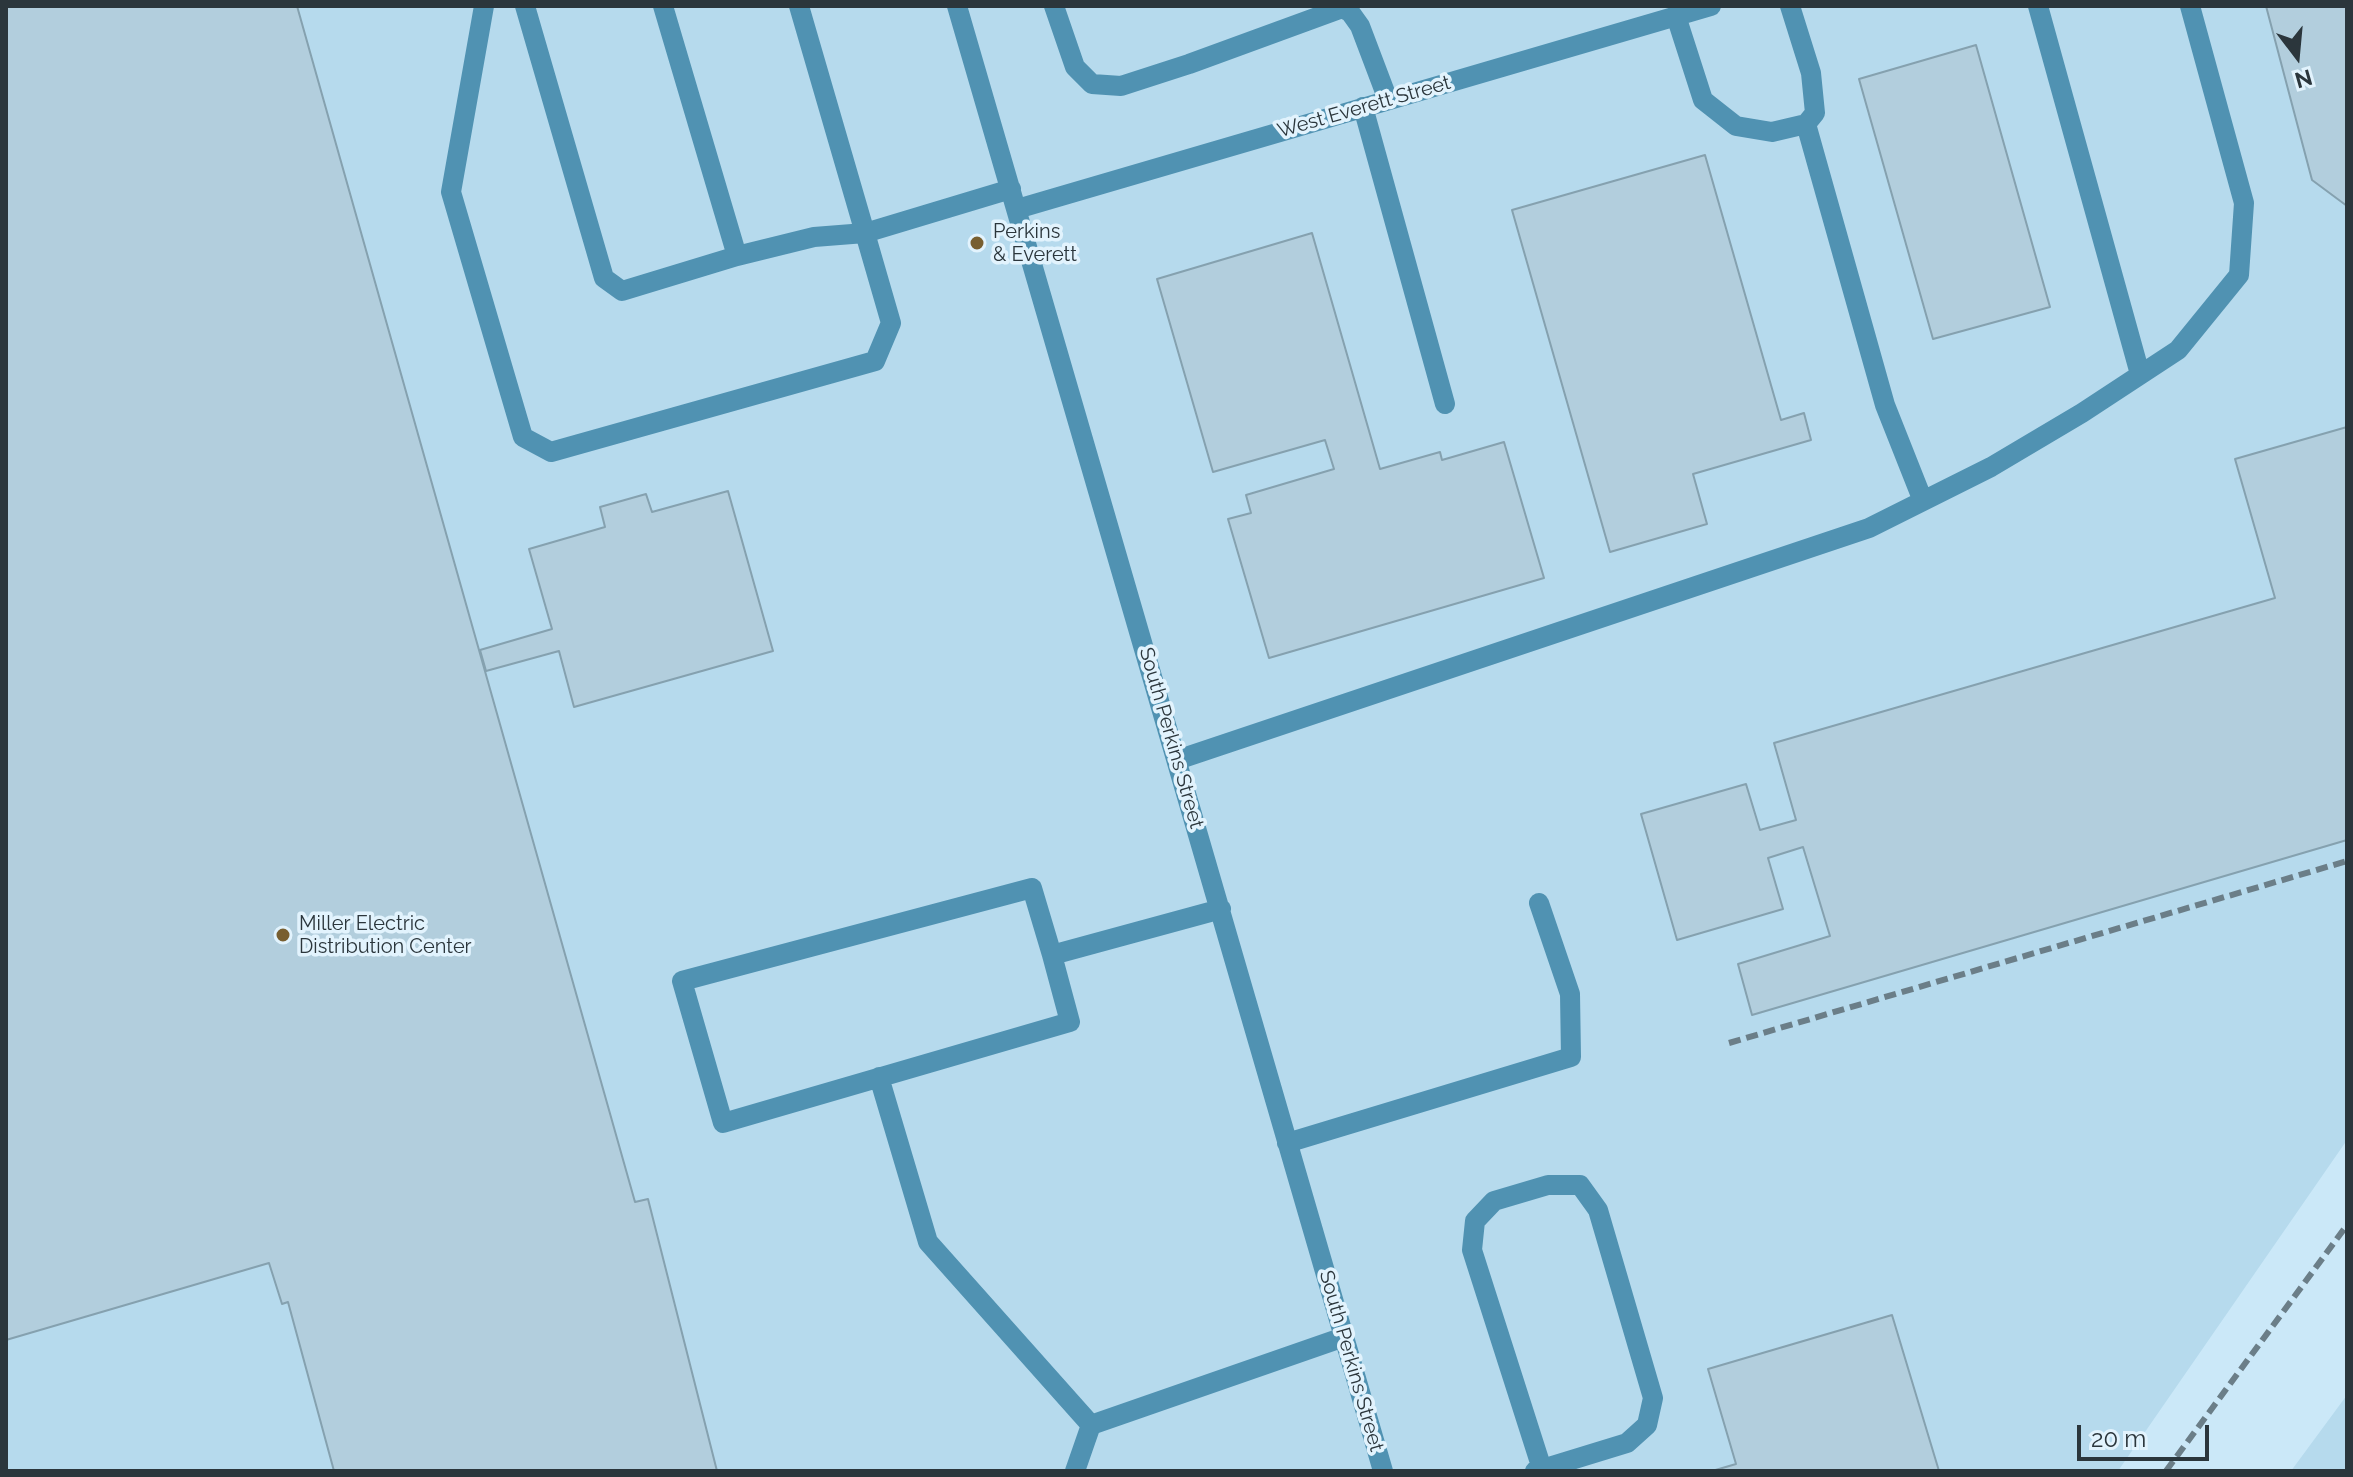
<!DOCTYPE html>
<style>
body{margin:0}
#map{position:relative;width:2353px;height:1477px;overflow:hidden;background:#cbe8f8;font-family:Raleway,sans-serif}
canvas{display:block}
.frame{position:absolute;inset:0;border:8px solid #2b363c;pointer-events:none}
.north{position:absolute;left:2257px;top:16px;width:80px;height:80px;-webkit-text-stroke:6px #e2f3fd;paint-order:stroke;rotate:164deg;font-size:22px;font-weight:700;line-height:32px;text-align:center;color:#2b363c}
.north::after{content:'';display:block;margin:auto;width:28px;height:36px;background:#2b363c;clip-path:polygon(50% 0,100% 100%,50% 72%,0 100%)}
.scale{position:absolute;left:2077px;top:1425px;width:132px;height:36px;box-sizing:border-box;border:4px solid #2b363c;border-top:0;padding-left:10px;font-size:24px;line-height:28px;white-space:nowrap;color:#2b363c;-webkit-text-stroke:6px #e2f3fd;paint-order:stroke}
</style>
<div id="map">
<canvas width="2353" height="1477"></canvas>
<div class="frame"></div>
<div class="north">N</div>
<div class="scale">20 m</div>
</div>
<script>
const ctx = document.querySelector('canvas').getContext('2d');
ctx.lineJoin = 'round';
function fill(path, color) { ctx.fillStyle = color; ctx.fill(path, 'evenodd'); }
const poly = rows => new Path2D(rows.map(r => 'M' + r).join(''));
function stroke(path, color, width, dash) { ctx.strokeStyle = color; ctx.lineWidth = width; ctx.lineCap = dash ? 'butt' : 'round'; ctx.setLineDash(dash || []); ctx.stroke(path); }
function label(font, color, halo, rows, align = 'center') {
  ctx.font = font + ' Raleway,sans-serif'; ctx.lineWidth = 7; ctx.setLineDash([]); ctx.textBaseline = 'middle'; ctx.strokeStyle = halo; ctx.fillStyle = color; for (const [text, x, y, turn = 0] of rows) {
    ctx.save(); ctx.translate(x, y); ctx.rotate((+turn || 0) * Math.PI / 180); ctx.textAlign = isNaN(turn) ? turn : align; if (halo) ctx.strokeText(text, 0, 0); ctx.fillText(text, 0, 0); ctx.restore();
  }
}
const built = poly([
 [6,6,2347,6,2347,1140,2118,1471,6,1471],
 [2347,1395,2347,1471,2291,1471]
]);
const building = poly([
 [6,6,297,6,635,1202,648,1199,717,1471,334,1471,288,1302,282,1304,269,1263,6,1340,6,6],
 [2266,6,2347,6,2347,206,2312,180,2266,6],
 [1976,45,2050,307,1933,339,1859,79,1976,45],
 [1705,155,1781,420,1804,413,1811,440,1693,474,1707,524,1610,552,1512,210,1705,155],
 [1312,233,1380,469,1440,452,1442,460,1504,442,1544,578,1269,658,1228,519,1251,513,1246,495,1334,469,1325,440,1213,472,1157,279,1312,233],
 [2347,427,2347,840,1752,1015,1738,964,1830,936,1803,847,1768,858,1783,909,1677,940,1641,814,1746,784,1760,830,1796,820,1774,743,2275,598,2235,459,2347,427],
 [728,491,773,651,574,707,559,651,486,671,480,650,552,629,529,549,605,527,600,507,646,494,652,512,728,491],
 [1892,1315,1939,1471,1712,1471,1736,1464,1708,1369,1892,1315]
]);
const minor = poly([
 [484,6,451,192,523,437,551,452,875,361,891,323,865,233,814,237,737,256,622,291,604,278,525,6],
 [663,6,737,256],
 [799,6,865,233,1011,189],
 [957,6,1383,1471],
 [1054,6,1075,67,1092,84,1121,86,1189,64,1342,8,1350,12,1360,26,1388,100],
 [2038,6,2140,374],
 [1676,16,1703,100,1736,126,1772,132,1806,124,1815,113,1811,73,1790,6],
 [1363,107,1445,404],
 [1806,124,1885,405,1923,501],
 [1017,209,1711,6],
 [1177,760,1869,528,1991,467,2082,413,2178,350,2239,275,2244,203,2190,6],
 [1052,955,1032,888,682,981,723,1123,1070,1022,1052,955,1221,909],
 [879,1077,928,1242,1091,1425],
 [1287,1143,1571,1057,1570,994,1539,903],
 [1075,1471,1091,1425,1344,1337],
 [1535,1471,1542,1469,1627,1443,1647,1425,1653,1398,1598,1210,1580,1185,1548,1185,1494,1201,1475,1221,1472,1250,1542,1469]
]);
const rail = poly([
 [1729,1043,2347,861],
 [2166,1471,2347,1225]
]);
const markers = [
 [977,243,8,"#785f30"],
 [283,935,8,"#785f30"]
];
const streetNames = [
 ["West Everett Street",1364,107,-16],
 ["South Perkins Street",1171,738,74],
 ["South Perkins Street",1351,1361,74]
];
const poiNames = [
 ["Perkins",993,232],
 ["& Everett",993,255],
 ["Miller Electric",299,924],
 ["Distribution Center",299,947]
];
fill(built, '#b6daed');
fill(building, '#b2cedd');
stroke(building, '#85a1af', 2);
stroke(minor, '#5092b2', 20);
stroke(rail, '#6b7e88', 6, [12, 6]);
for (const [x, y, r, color] of markers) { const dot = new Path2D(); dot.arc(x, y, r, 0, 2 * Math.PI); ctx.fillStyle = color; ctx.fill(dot); stroke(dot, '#e2f3fd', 3); }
label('20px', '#2b363c', '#e2f3fd', streetNames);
label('20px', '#2b363c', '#e2f3fd', poiNames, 'left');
</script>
